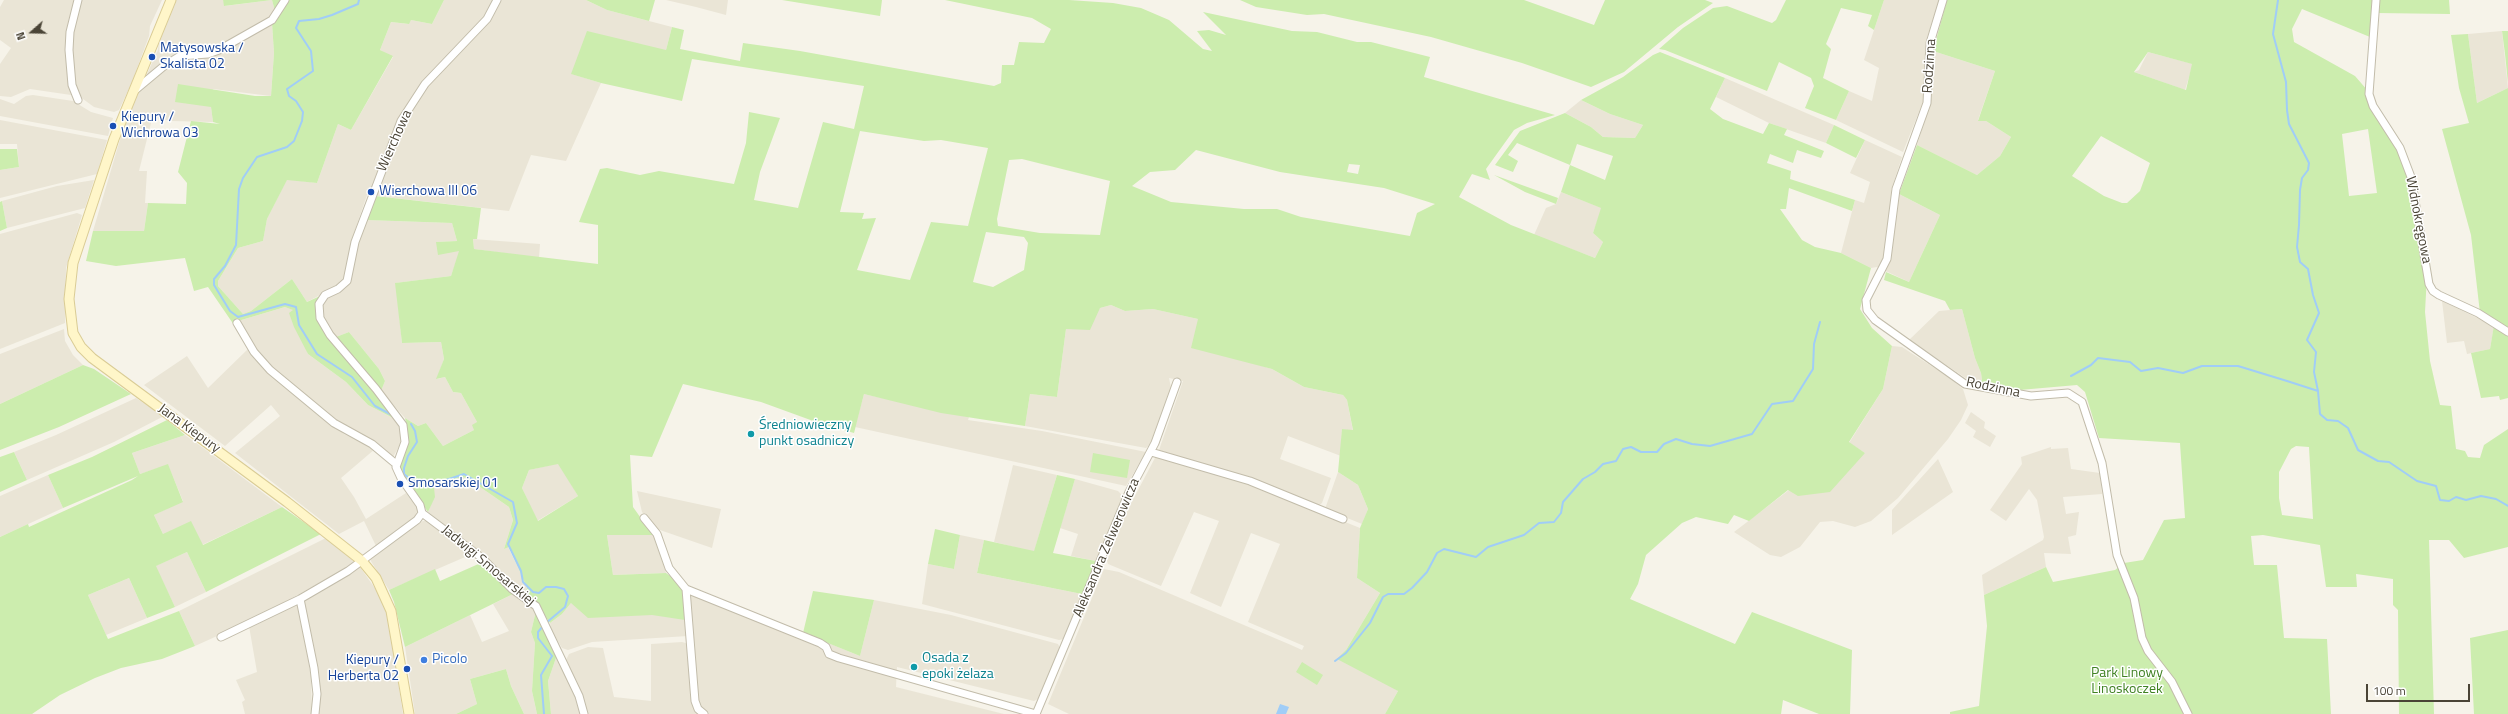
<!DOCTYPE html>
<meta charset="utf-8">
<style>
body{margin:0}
#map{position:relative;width:2508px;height:714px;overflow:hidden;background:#f6f3e9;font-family:"Titillium Web",sans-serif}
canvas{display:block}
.north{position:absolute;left:12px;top:12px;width:40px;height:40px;-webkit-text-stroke:3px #fff;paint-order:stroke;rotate:250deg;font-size:11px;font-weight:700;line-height:16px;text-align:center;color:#4a4436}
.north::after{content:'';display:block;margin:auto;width:14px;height:18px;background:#4a4436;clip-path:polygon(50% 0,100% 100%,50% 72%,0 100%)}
.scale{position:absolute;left:2366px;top:684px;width:104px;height:18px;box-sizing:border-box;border:2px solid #4a4436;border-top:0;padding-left:5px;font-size:12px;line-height:14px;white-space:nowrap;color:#4a4436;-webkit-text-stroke:3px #fff;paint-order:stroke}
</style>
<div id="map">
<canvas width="2508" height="714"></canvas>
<div class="north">N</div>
<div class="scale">100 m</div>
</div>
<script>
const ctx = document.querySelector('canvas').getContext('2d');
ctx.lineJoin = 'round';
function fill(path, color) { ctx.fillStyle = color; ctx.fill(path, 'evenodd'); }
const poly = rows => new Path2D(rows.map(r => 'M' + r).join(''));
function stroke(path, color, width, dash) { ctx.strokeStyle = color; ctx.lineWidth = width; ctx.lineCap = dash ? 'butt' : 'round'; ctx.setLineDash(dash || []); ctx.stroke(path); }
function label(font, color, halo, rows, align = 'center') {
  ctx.font = font + ' "Titillium Web",sans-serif'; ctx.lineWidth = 3; ctx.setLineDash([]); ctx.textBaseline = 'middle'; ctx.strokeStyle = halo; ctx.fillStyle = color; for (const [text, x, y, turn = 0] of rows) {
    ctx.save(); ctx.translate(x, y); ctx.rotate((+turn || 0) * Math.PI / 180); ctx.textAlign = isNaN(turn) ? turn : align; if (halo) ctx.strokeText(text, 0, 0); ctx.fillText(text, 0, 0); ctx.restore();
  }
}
const residential = poly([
 [4,0,74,0,66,40,66,63,71,95,30,89,11,97,0,96,0,64,11,48,0,40,0,7],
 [80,0,162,0,150,26,149,36,132,82,119,110,114,112,94,107,83,99,74,86,71,44],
 [175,0,223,0,225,6,272,0,275,11,272,23,274,53,271,96,213,89,211,107,213,122,172,121,129,113,158,50,159,39],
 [444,0,586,0,607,10,672,27,666,50,572,74,601,83,566,161,531,155,509,211,367,195,352,239,344,280,339,285,307,302,292,279,251,311,243,314,218,286,218,281,238,248,263,241,267,219,287,179,317,183,338,124,351,130,393,57,380,50,391,22,408,24,411,20,432,24],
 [666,0,728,0,726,15,696,7],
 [1884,0,1939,0,1925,44,1926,94,1903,152,1836,120,1849,91,1872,101,1879,68,1864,60],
 [2502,31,2508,88,2477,103,2468,34],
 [1933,51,1995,71,1978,120,1986,121,2011,137,2000,156,1977,175,1917,145,1932,97],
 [2148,52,2193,64,2185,90,2134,72,2139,70],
 [1725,78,1834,125,1826,143,1769,123,1716,97],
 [33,95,73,101,91,112,113,118,108,136,0,116,0,99,14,104,26,96],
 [1581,100,1610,114,1643,125,1635,138,1603,137,1591,127,1565,113],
 [127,116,152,119,139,171,147,171,145,203,148,203,144,231,93,231],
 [0,120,107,140,97,174,0,198,0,170,19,167,17,144,0,144],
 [1865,140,1902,157,1891,190,1940,215,1909,282,1877,267,1871,268,1841,253,1855,200,1864,203,1870,182,1850,173],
 [94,180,85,208,7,228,2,201,57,186],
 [1561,192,1602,208,1593,233,1603,242,1595,258,1534,235,1546,208,1556,204],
 [77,213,82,215,66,268,65,323,0,349,0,234],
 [366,220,452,223,457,241,436,242,460,251,451,276,396,283,402,343,441,342,444,359,437,379,445,377,453,392,461,393,477,422,474,430,443,446,426,423,418,426,405,418,381,391,385,381,379,369,349,332,336,337,329,330,322,312,323,300,346,288,351,281,358,238],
 [473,239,540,244,539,258,474,249],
 [2442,301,2494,326,2490,349,2467,354,2464,341,2447,343],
 [1111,305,1125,311,1153,309,1198,319,1249,362,1272,369,1304,387,1343,395,1347,400,1353,431,1342,429,1341,456,1288,436,1280,459,1331,478,1322,503,1318,506,1261,483,1159,450,1183,381,1169,378,1171,388,1151,444,1146,448,1025,426,1030,394,1057,397,1066,329,1100,308],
 [285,307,294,310,308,354,346,382,368,405,395,419,403,432,401,443,393,457,375,443,333,419,279,375,258,354,238,321],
 [1962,309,1975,358,1981,373,1982,380,1978,384,1967,379,1909,340,1939,311],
 [64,329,65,341,73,355,83,365,0,404,0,354],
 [1892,346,1902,347,1950,378,1963,389,1968,405,1961,420,1948,439,1898,498,1871,521,1855,527,1833,521,1820,522,1800,547,1781,557,1770,555,1734,532,1789,490,1865,453,1849,443,1883,389],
 [249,348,344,434,375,449,341,478,354,497,366,519,406,493,418,509,414,519,376,546,364,521,339,534,235,453,280,416,271,405,225,446,144,385,187,356,208,388],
 [864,394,969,417,968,420,1042,431,1146,452,1126,486,855,427],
 [136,398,164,416,114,442,27,480,14,452,56,435],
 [1971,412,1985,422,1984,428,1996,436,1990,447,1973,437,1976,431,1965,423],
 [185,435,206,450,282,507,202,545,163,534,154,515,183,501,168,465,140,474,132,453],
 [2051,447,2051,449,2068,448,2071,469,2100,473,2102,494,2063,497,2066,514,2079,512,2076,535,2068,537,2071,554,2044,553,2046,567,1984,595,1982,575,2043,540,2044,537,2037,500,2029,489,2006,521,1990,510,2022,464,2021,457],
 [1156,456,1256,486,1360,528,1357,578,1380,593,1346,650,1398,691,1385,714,1069,714,1048,704,1104,569,1119,572,1291,645,1302,650,1304,646,1248,622,1280,544,1251,533,1221,607,1190,593,1219,521,1194,512,1161,586,1108,564,1107,561,1127,511],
 [1938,459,1953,492,1892,535,1892,510],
 [559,463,578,496,537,521,522,488,529,470],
 [1013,465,1057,475,1034,552,994,542],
 [1338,472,1358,485,1368,509,1362,524,1325,509],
 [48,475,63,508,0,537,0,496],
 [461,477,467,478,509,507,513,520,504,549,508,547,518,567,527,588,524,593,488,559,457,537,428,512,434,497,434,488],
 [1075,479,1118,491,1123,496,1096,561,1071,556,1078,534,1060,528],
 [637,491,721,509,712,548,657,529,642,512],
 [423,521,428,521,472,554,389,590,369,558],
 [607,535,653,535,657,540,666,573,613,575],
 [960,535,984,540,977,573,1082,594,1064,639,1059,640,922,604,928,564,954,569],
 [326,538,356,563,248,622,195,646,179,611],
 [187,552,206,592,175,607,155,566],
 [360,567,379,594,388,617,403,714,317,714,303,601],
 [129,578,147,618,106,635,88,595],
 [689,586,860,656,874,600,951,615,1058,644,1060,648,1038,699,1034,701,897,667,896,687,1004,714,708,714,702,711,697,701,694,644,689,620],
 [513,594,536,611,531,632,535,643,532,691,537,714,524,714,511,686,506,669,470,679,477,704,456,714,415,714,405,647,470,615,482,642,509,631,493,604],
 [298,603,311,676,312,714,245,714,242,702,245,700,236,680,257,672,249,626],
 [571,603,678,617,685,620,688,636,592,642,568,650,562,648,552,632,550,623,562,614],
 [682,642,689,644,700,714,586,714,584,699,576,680,570,678,564,664,569,654,588,647,603,648,614,697,651,701,651,644],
 [557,655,580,705,582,714,551,714,548,681]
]);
const green = poly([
 [223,0,444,0,432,24,411,20,409,24,391,22,380,50,393,56,351,130,338,124,317,183,287,180,267,219,263,241,238,248,218,281,218,286,243,314,251,311,292,279,307,302,320,296,318,300,323,329,395,419,368,405,346,382,308,354,294,327,289,313,293,310,285,307,238,321,235,319,234,325,208,287,194,291,185,258,116,266,86,261,93,231,144,231,148,203,186,204,187,183,178,172,191,121,220,124,213,122,211,107,175,102,178,84,255,96,271,96,274,53,272,23,268,19,275,11,272,0,224,6],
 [586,0,655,0,649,21,607,10],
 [782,0,882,0,880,16],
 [945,0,1069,0,1113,3,1141,8,1169,20,1203,49,1212,51,1197,31,1209,30,1226,35,1203,12,1292,31,1317,32,1357,42,1371,42,1430,57,1424,77,1555,115,1527,123,1514,130,1486,169,1490,180,1472,174,1459,197,1511,225,1595,258,1603,242,1593,233,1601,208,1561,192,1570,165,1517,143,1508,155,1518,161,1513,172,1495,165,1520,131,1565,113,1591,127,1603,137,1635,138,1643,125,1610,114,1581,100,1623,77,1653,55,1660,52,1725,78,1710,109,1723,119,1763,134,1769,123,1787,129,1784,135,1824,151,1821,158,1797,150,1793,163,1770,154,1767,163,1791,171,1790,179,1855,200,1852,211,1789,188,1786,209,1780,209,1802,240,1815,247,1841,253,1871,268,1860,309,1872,328,1892,346,1883,389,1849,442,1865,453,1830,492,1798,496,1788,490,1749,521,1734,515,1728,524,1696,517,1682,523,1646,555,1638,584,1630,599,1735,644,1752,612,1852,650,1850,714,1819,714,1783,700,1781,714,1385,714,1398,691,1337,659,1346,650,1380,593,1357,578,1360,528,1368,509,1358,485,1338,472,1342,429,1353,430,1347,400,1343,395,1304,387,1272,369,1191,348,1198,319,1153,309,1125,311,1111,305,1100,308,1090,330,1066,329,1057,397,1030,394,1025,426,941,413,864,394,854,433,816,422,761,402,683,384,652,457,630,455,633,507,653,535,607,535,613,575,666,573,680,583,684,597,685,620,652,615,588,618,571,603,562,614,550,623,535,602,524,593,527,588,518,567,509,547,504,549,513,520,509,507,467,478,461,477,434,488,435,497,428,512,402,476,399,467,407,427,405,418,418,426,426,423,443,446,474,430,472,425,477,422,461,393,453,392,445,377,436,379,444,359,441,342,402,343,395,283,451,276,459,251,438,255,436,242,457,241,452,223,366,220,375,196,481,208,477,239,473,239,474,249,598,264,598,225,579,222,600,169,607,168,640,175,659,171,734,184,746,143,749,112,780,118,760,172,754,200,798,208,823,122,854,129,864,86,692,59,682,101,601,83,571,74,587,31,666,50,672,27,684,30,680,49,740,61,743,43,800,51,994,86,1001,83,1002,65,1014,65,1019,42,1044,43,1051,29,1032,18],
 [860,131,924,141,941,140,988,148,968,226,931,222,910,280,857,270,876,218,862,219,864,213,840,212],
 [1577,144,1613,156,1605,180,1570,165],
 [1196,150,1280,172,1384,188,1435,204,1417,213,1410,236,1301,217,1277,209,1244,209,1171,202,1132,186,1150,172,1175,170],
 [1022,159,1110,181,1100,235,1040,233,998,226,997,219,1009,160],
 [1349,164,1360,165,1358,174,1347,172],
 [986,232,1024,237,1028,243,1024,270,993,287,973,282],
 [558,464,578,496,538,521,522,488,529,470],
 [1240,0,1524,0,1594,25,1605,0,1705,0,1713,3,1678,27,1624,72,1591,87,1522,63,1431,37,1324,14,1307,15,1256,7],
 [1786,0,1884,0,1874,30,1868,26,1872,15,1841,8,1826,44,1831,49,1823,78,1849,91,1836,120,1805,108,1814,86,1811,78,1779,62,1767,91,1665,50,1659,49,1683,28,1713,8,1727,6,1772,23,1776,20],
 [1947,0,2372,0,2370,37,2302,9,2292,29,2294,42,2355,76,2368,91,2405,163,2427,275,2425,312,2430,361,2440,405,2451,406,2456,449,2465,451,2468,457,2480,458,2484,445,2508,429,2508,547,2464,558,2449,540,2429,540,2434,714,2399,714,2398,610,2393,605,2393,579,2356,574,2357,587,2326,587,2320,545,2263,535,2251,536,2254,565,2277,565,2284,638,2327,639,2331,714,1950,714,1950,712,1979,706,1987,626,1984,595,2046,567,2053,582,2115,570,2124,563,2143,560,2164,520,2185,518,2180,443,2099,438,2085,392,2077,385,2008,391,1978,384,1982,380,1981,373,1975,358,1962,309,1950,310,1945,301,1884,280,1886,272,1909,282,1940,215,1899,194,1917,145,1977,175,2000,156,2011,137,1986,121,1978,121,1995,71,1933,51],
 [2148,52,2192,64,2186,90,2134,72],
 [2368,129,2377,193,2349,196,2342,134],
 [2101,136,2150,163,2140,191,2127,203,2122,203,2104,196,2072,176],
 [2296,446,2309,447,2313,519,2282,515,2279,498,2279,472,2291,449],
 [2378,0,2449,0,2450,14,2377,13],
 [2502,31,2508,31,2508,83,2505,54],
 [2468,34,2477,103,2508,88,2508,398,2500,400,2499,396,2481,398,2471,353,2490,349,2495,319,2480,313,2471,235,2442,129,2469,123,2459,88,2451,35],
 [1834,125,1865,140,1856,158,1826,143],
 [0,149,17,149,19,167,0,170],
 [1494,175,1558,198,1556,204,1525,192],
 [2,201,7,228,0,231,0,202],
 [349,332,379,369,385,381,381,391,336,337],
 [83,365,94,369,131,394,59,427,0,450,0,404],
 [167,420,185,435,132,453,140,474,168,464,183,502,154,515,163,534,191,521,203,545,282,507,321,534,206,592,187,552,156,566,175,607,147,618,129,578,88,595,108,639,179,611,195,646,162,659,121,668,95,678,60,695,32,714,0,714,0,537,28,524,29,527,132,480,138,476,63,508,48,475,92,457],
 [14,452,27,480,0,492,0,457],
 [1093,453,1130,460,1127,478,1090,472],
 [1057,475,1075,479,1053,553,1096,561,1082,594,977,573,984,540,1034,551],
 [935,529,960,535,954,569,928,564],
 [483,562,513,594,405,647,394,602,389,590,435,569,440,581],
 [813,591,874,600,860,656,803,633],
 [536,611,557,655,548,681,551,714,537,714,532,691,535,643,531,632],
 [2508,630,2508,714,2474,714,2470,638],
 [1302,662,1323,675,1317,685,1296,672],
 [506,669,511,686,524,714,456,714,477,704,470,679]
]);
const water = poly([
 [1280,704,1289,707,1286,714,1276,714]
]);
const stream = poly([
 [359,0,358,4,332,15,319,19,299,21,296,28,311,51,313,71,287,89,289,96,296,101,303,112,302,121,294,141,287,147,257,157,243,178,239,189,236,245,225,266,214,279,214,285,230,311,238,317,285,304,296,307,299,325,317,354,352,377,375,406,390,414],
 [2278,0,2273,34,2286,82,2287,110,2289,124,2309,163,2308,170,2302,178,2300,190,2299,225,2297,247,2300,262,2308,269,2313,295,2319,313,2307,340,2316,352,2314,372,2318,391],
 [2071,376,2091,365,2098,358,2130,362,2141,371,2158,368,2183,373,2202,366,2238,366,2287,381,2318,391,2320,414,2327,420,2338,421,2348,428,2358,450,2378,461,2389,462,2417,481,2436,486,2440,500,2449,501,2456,497,2466,500,2481,496,2496,499,2508,506],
 [411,424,415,431,417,442,408,456,404,468,404,474,410,479,417,482,443,481,464,474,513,502,517,523,508,544,521,571,523,582,533,592,539,593,546,587,556,587,564,589,568,596,565,607,546,623],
 [543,626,538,632,538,638,552,656,541,675,544,714],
 [1335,661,1346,653,1370,623,1383,597,1388,594,1404,594,1412,588,1427,572,1437,553,1444,549,1476,557,1488,547,1524,535,1539,523,1554,522,1561,513,1563,502,1583,479,1595,472,1603,464,1616,461,1623,449,1631,447,1641,452,1657,452,1664,444,1676,439,1692,444,1710,446,1752,434,1772,404,1793,401,1813,369,1814,344,1820,322]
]);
const street = poly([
 [1943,0,1930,43,1927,103,1896,189,1887,259,1866,300,1867,310,1875,320,1965,384,2031,396,2068,393,2082,402,2102,463,2117,555,2134,598,2142,638,2148,651,2172,682,2188,714],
 [2376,0,2369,94,2373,106,2400,148,2411,177,2429,284,2433,291,2439,295,2478,313,2508,332],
 [134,91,164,66,180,56,208,54,219,50,272,20,285,0],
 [78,100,72,85,69,50,70,32,78,0],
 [237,323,254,352,270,370,334,423,372,444,396,464],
 [1151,452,1250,481,1343,519],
 [422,513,482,558,512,589,536,606,579,696,584,714],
 [644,518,657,534,669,568,686,589,695,701,698,709,704,714],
 [686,589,820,643,826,647,829,654,839,658,1036,714],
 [300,599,314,668,317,694,315,714],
 [221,637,300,599,348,571,417,520,422,513,420,505,401,478,396,467,405,442,403,425,376,389,330,335,320,318,319,304,325,295,338,289,347,281,355,242,401,121,425,84,487,19,497,0],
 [1036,714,1129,492,1155,443,1177,382]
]);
const secondary = poly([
 [171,0,114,139,73,263,69,299,73,333,81,347,92,358,287,502,362,561,376,578,391,611,409,714]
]);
const markers = [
 [152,57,4,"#1a4fb4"],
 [113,126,4,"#1a4fb4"],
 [371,192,4,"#1a4fb4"],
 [751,434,4,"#0f9aa8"],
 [400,484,4,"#1a4fb4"],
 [424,660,4,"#3f7fe0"],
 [914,667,4,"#0f9aa8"],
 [407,669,4,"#1a4fb4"]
];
const transitNames = [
 ["Matysowska /",160,49],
 ["Skalista 02",160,65],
 ["Kiepury /",121,118],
 ["Wichrowa 03",121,134],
 ["Wierchowa III 06",379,192],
 ["Smosarskiej 01",408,484],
 ["Kiepury /",399,661,"right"],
 ["Herberta 02",399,677,"right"]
];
const streetNames = [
 ["Rodzinna",1930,66,-86],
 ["Wierchowa",395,141,-66],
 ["Widnokręgowa",2418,220,79],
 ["Rodzinna",1993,388,12],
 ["Jana Kiepury",189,429,36],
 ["Aleksandra Zelwerowicza",1107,548,-67],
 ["Jadwigi Smosarskiej",488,566,40]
];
const cultureNames = [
 ["Średniowieczny",759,426],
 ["punkt osadniczy",759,442],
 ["Osada z",922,659],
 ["epoki żelaza",922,675]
];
const shopNames = [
 ["Picolo",432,660]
];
const parkNames = [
 ["Park Linowy",2127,674],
 ["Linoskoczek",2127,690]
];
fill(residential, '#eae5d6');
fill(green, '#ccedae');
fill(water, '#a0cdf7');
stroke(stream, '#a0cdf7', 2);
stroke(street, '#c2bcaa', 9);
stroke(secondary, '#dacc95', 11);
stroke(street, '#fff', 7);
stroke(secondary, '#fff6c9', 9);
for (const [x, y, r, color] of markers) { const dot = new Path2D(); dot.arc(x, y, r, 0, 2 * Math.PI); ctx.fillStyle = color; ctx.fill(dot); stroke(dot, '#fff', 1.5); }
label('14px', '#164399', '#fff', transitNames, 'left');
label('14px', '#4a4436', '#fff', streetNames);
label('14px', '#0d838f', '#fff', cultureNames, 'left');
label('14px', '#366cbe', '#fff', shopNames, 'left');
label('14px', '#408223', '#fff', parkNames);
</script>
